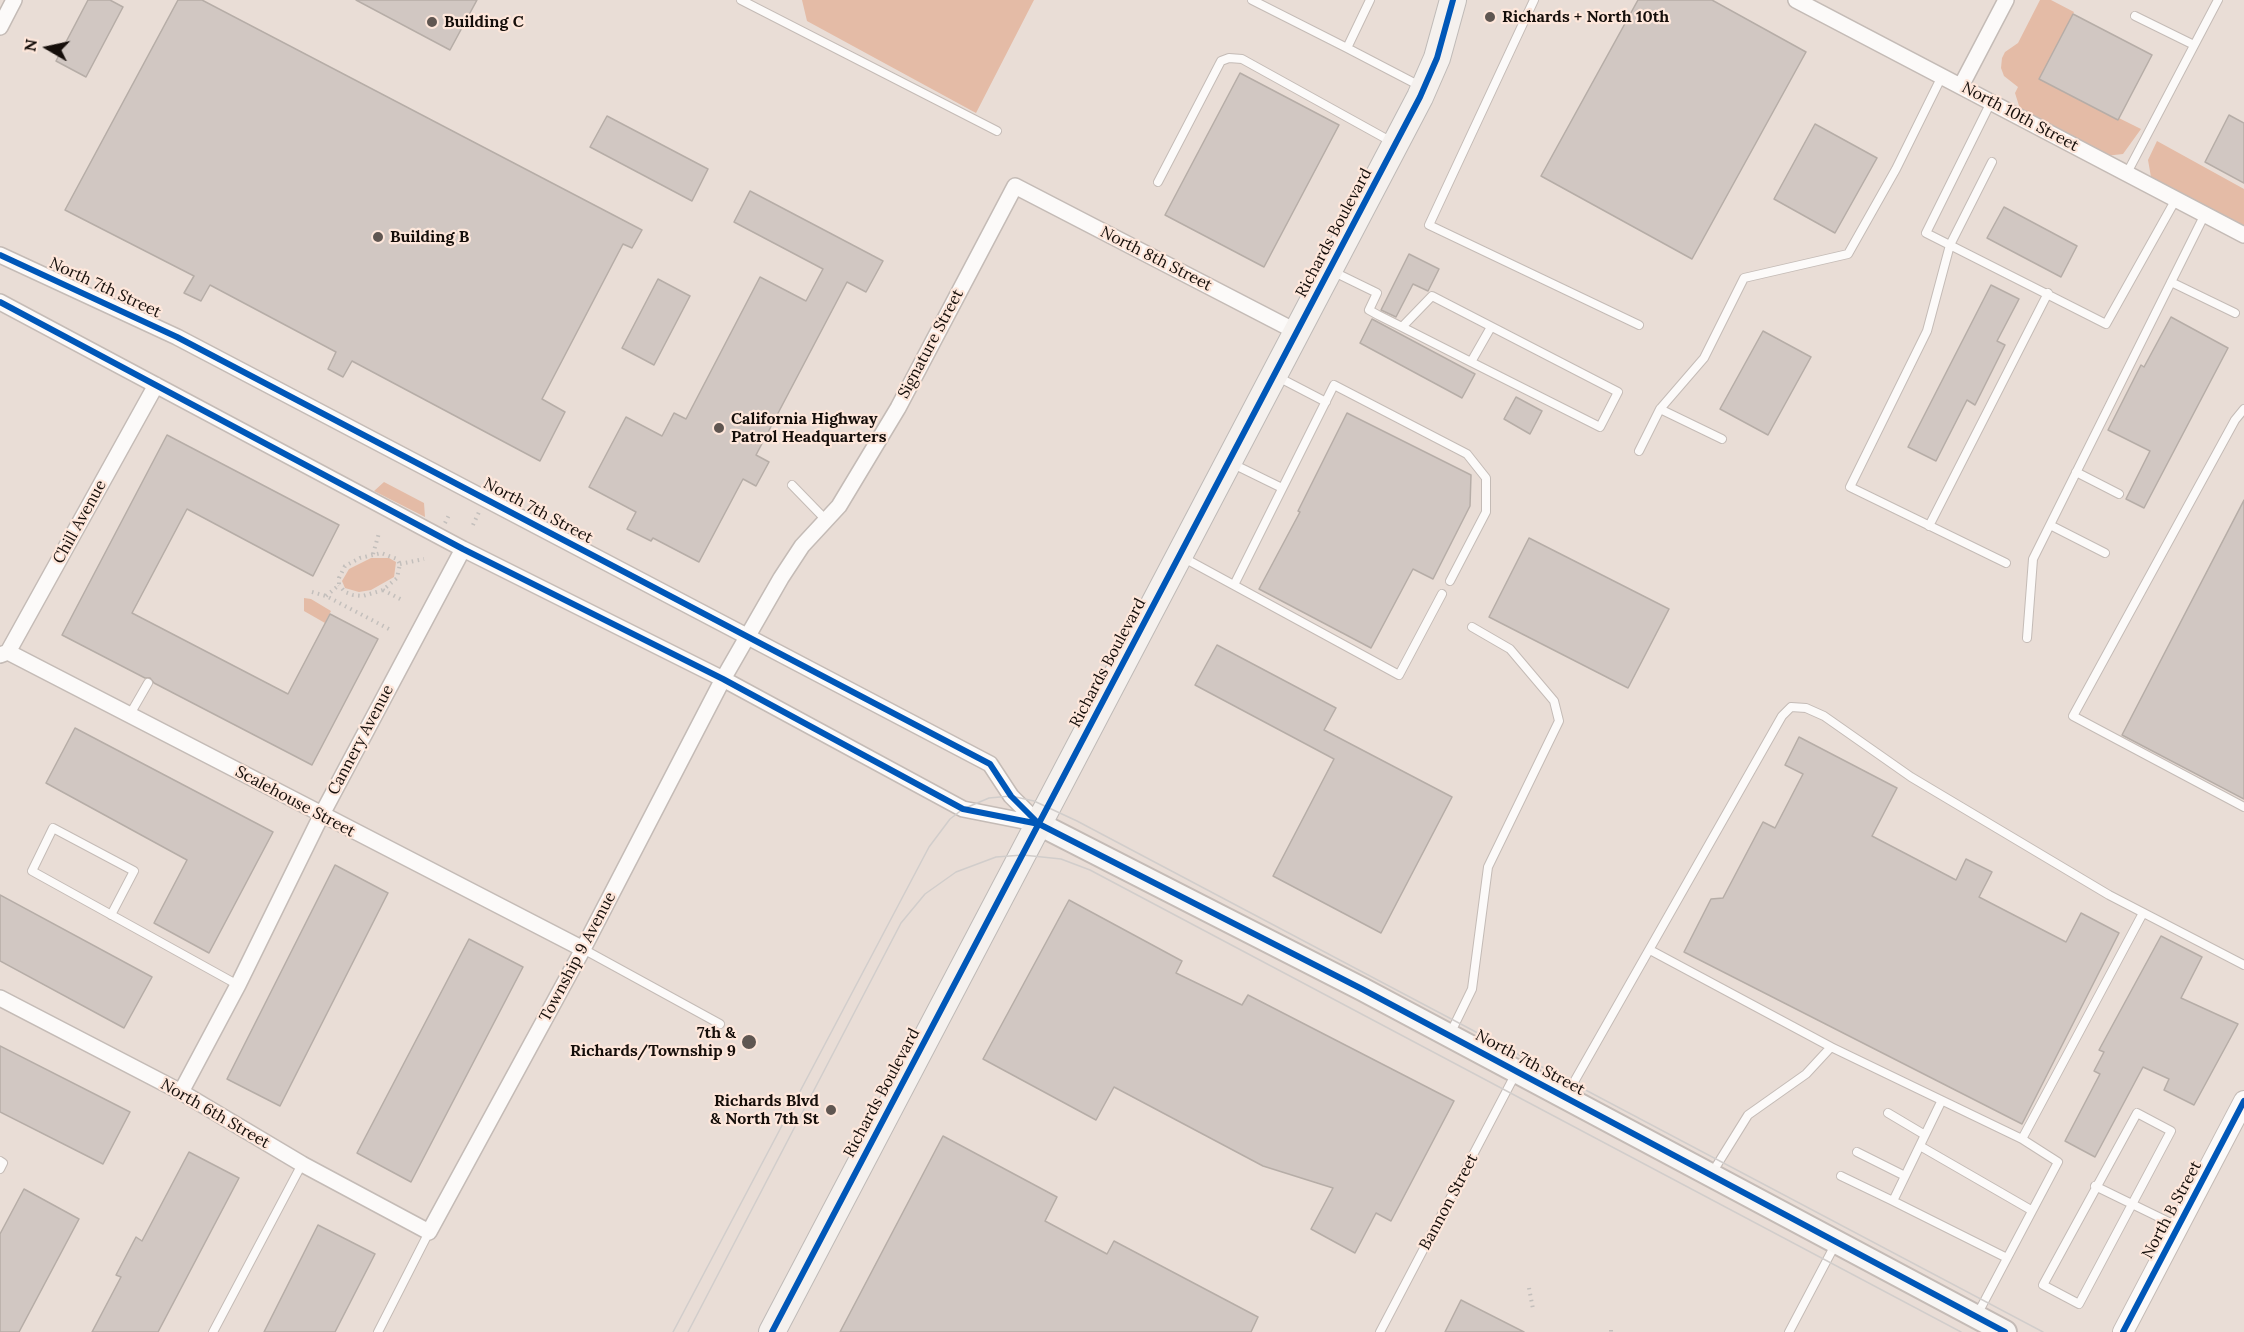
<!DOCTYPE html>
<style>
body{margin:0}
#map{position:relative;width:2244px;height:1332px;overflow:hidden;background:#e9ddd6;font-family:Lora,serif}
canvas{display:block}
.north{position:absolute;left:18px;top:18px;width:60px;height:60px;-webkit-text-stroke:4px #fee7db;paint-order:stroke;rotate:279deg;font-size:16px;font-weight:700;line-height:24px;text-align:center;color:#150e0a}
.north::after{content:'';display:block;margin:auto;width:21px;height:27px;background:#150e0a;clip-path:polygon(50% 0,100% 100%,50% 72%,0 100%)}
</style>
<div id="map">
<canvas width="2244" height="1332"></canvas>
<div class="north">N</div>
</div>
<script>
const ctx = document.querySelector('canvas').getContext('2d');
ctx.lineJoin = 'round';
function fill(path, color) { ctx.fillStyle = color; ctx.fill(path, 'evenodd'); }
const poly = rows => new Path2D(rows.map(r => 'M' + r).join(''));
function stroke(path, color, width, dash) { ctx.strokeStyle = color; ctx.lineWidth = width; ctx.lineCap = dash ? 'butt' : 'round'; ctx.setLineDash(dash || []); ctx.stroke(path); }
function label(font, color, halo, rows, align = 'center') {
  ctx.font = font + ' Lora,serif'; ctx.lineWidth = 4.5; ctx.setLineDash([]); ctx.textBaseline = 'middle'; ctx.strokeStyle = halo; ctx.fillStyle = color; for (const [text, x, y, turn = 0] of rows) {
    ctx.save(); ctx.translate(x, y); ctx.rotate((+turn || 0) * Math.PI / 180); ctx.textAlign = isNaN(turn) ? turn : align; if (halo) ctx.strokeText(text, 0, 0); ctx.fillText(text, 0, 0); ctx.restore();
  }
}
const green = poly([
 [802,0,1034,0,976,113,807,21],
 [2040,0,2051,0,2074,12,2040,79,2141,129,2123,154,2105,156,2021,112,2015,93,2018,87,2004,76,2001,68,2002,58,2005,52,2018,43],
 [2157,141,2244,189,2244,228,2151,177,2148,160],
 [384,482,424,503,425,517,374,491],
 [371,558,389,558,396,562,394,577,371,590,359,592,345,588,342,581,349,569],
 [304,598,311,599,331,611,325,623,304,611]
]);
const building = poly([
 [88,0,110,0,123,7,86,77,56,61,88,0],
 [178,0,202,0,642,230,632,248,623,244,542,399,565,412,540,461,352,361,343,377,328,369,336,352,210,285,201,301,184,293,194,276,65,210,178,0],
 [356,0,477,0,450,50,356,0],
 [1638,0,1712,0,1806,52,1692,259,1541,176,1638,0],
 [2073,14,2152,55,2118,120,2039,79,2073,14],
 [1240,73,1339,125,1264,267,1165,215,1240,73],
 [2229,115,2244,123,2244,183,2205,162,2229,115],
 [607,116,708,169,692,201,590,147,607,116],
 [1815,124,1877,158,1835,233,1774,199,1815,124],
 [750,191,883,261,866,292,847,282,756,455,769,462,756,486,743,479,699,562,653,538,651,541,627,529,636,512,589,487,626,417,662,436,674,413,686,419,760,277,806,301,823,269,734,222,750,191],
 [2004,207,2077,246,2061,277,1987,238,2004,207],
 [1409,254,1439,269,1428,291,1413,284,1396,317,1381,310,1409,254],
 [658,279,690,296,654,365,622,348,658,279],
 [1991,285,2019,299,1997,341,2005,345,1975,405,1967,400,1936,461,1908,447,1991,285],
 [2171,317,2228,348,2144,508,2126,499,2150,451,2108,430,2141,365,2144,367,2171,317],
 [1372,319,1475,374,1462,398,1360,343,1372,319],
 [1763,331,1811,357,1768,435,1720,409,1763,331],
 [1516,397,1542,411,1530,434,1504,419,1516,397],
 [1347,413,1471,475,1470,506,1433,579,1413,569,1371,648,1259,589,1300,512,1298,511,1347,413],
 [167,435,339,525,313,576,187,509,132,613,288,694,330,614,378,639,312,765,154,683,150,678,145,678,62,635,167,435],
 [2244,500,2244,799,2122,735,2244,500],
 [1529,538,1669,609,1628,688,1489,617,1529,538],
 [1217,645,1336,708,1324,730,1452,797,1381,933,1273,876,1334,759,1195,685,1217,645],
 [75,728,273,832,209,953,154,923,187,860,46,783,75,728],
 [1799,737,1897,788,1872,836,1956,880,1966,859,1992,872,1979,897,2066,942,2081,913,2119,933,2022,1124,1684,952,1711,899,1723,898,1763,822,1775,828,1803,774,1785,765,1799,737],
 [335,865,388,893,280,1106,227,1079,335,865],
 [0,895,152,977,124,1028,0,961,0,895],
 [1069,900,1182,961,1176,973,1242,1005,1248,995,1454,1101,1391,1221,1376,1213,1355,1253,1311,1229,1333,1188,1263,1166,1114,1087,1096,1120,983,1059,1069,900],
 [2161,936,2202,957,2181,998,2238,1024,2194,1105,2164,1090,2169,1079,2143,1067,2095,1157,2065,1141,2100,1074,2094,1071,2104,1052,2099,1050,2161,936],
 [469,939,523,967,411,1182,357,1153,469,939],
 [0,1046,130,1112,103,1164,0,1112,0,1046],
 [943,1136,1057,1197,1045,1221,1107,1254,1114,1241,1258,1317,1251,1332,840,1332,943,1136],
 [189,1152,239,1178,158,1332,92,1332,121,1277,116,1275,136,1237,142,1241,189,1152],
 [24,1189,79,1219,19,1332,0,1332,0,1234,24,1189],
 [318,1225,375,1254,335,1332,264,1332,318,1225],
 [1461,1300,1524,1332,1445,1332,1461,1300]
]);
const path = poly([
 [445,523,450,513],
 [473,525,479,512],
 [373,554,379,533],
 [400,564,424,559],
 [383,590,402,600],
 [312,592,326,596,389,629],
 [326,596,339,585,339,578,345,566,360,558,381,553,397,559,400,564,397,578,383,590,363,596,353,595,345,592,339,585],
 [1529,1288,1533,1309],
 [1611,1330,1611,1332]
]);
const service = poly([
 [741,0,997,131],
 [1252,0,1347,48],
 [1370,0,1347,48,1420,86],
 [1534,0,1429,225,1639,325],
 [2135,16,2194,45],
 [1991,102,1926,233,2106,324,2176,199],
 [1992,162,1950,245,1927,331,1850,487,2006,563],
 [2127,173,2218,0],
 [1158,182,1221,61,1229,58,1242,59,1392,142],
 [1334,272,1377,293,1369,310,1378,315,1402,327,1471,362,1600,427,1618,392,1432,296,1402,327],
 [2171,282,2235,313],
 [1471,362,1491,327],
 [1276,376,1326,402],
 [1660,409,1722,439],
 [2244,409,2235,420,2073,716,2244,807],
 [1639,451,1660,409,1704,358,1744,278,1848,254,1896,169,1942,76],
 [1233,464,1282,488],
 [2076,472,2119,494],
 [792,485,826,520],
 [2050,525,2105,553],
 [1929,526,2048,293],
 [1184,558,1399,675,1442,594],
 [1234,585,1334,385,1467,454,1486,478,1486,512,1450,581],
 [2027,638,2033,559,2205,214],
 [129,716,148,683],
 [111,915,134,871,53,828,32,871,238,985],
 [583,949,720,1024],
 [1650,950,1831,1047,1806,1074,1748,1115,1712,1173],
 [1450,1034,1472,989,1488,867,1559,721,1554,701,1510,649,1472,627],
 [1831,1047,2022,1139,2058,1162,1977,1315],
 [1566,1096,1782,716,1791,707,1806,708,1824,716,1911,777,2109,895,2244,965],
 [1941,1102,1893,1201,2007,1258],
 [1888,1113,1925,1135],
 [2137,1113,2171,1131,2079,1304,2043,1285,2137,1113],
 [2022,1139,2143,913],
 [1920,1146,2031,1210],
 [1857,1152,1905,1176],
 [0,1161,3,1163,0,1169],
 [1841,1176,1893,1201],
 [2095,1186,2177,1226],
 [213,1332,302,1164],
 [378,1332,429,1232],
 [1380,1332,1516,1073],
 [1789,1332,1836,1243]
]);
const minor = poly([
 [1796,0,2244,235],
 [0,27,14,0],
 [1961,86,2006,0],
 [0,255,177,337,990,764,1011,796,1039,824],
 [0,302,463,549,723,679,963,809,1039,824],
 [8,652,583,949],
 [0,655,8,652,156,385],
 [0,998,181,1092,302,1164,429,1232,583,949,723,679,781,578,802,546,839,506,898,408,1015,186,1297,332],
 [181,1092,238,985,321,816,463,549]
]);
const tertiary = poly([
 [2123,1332,2244,1101]
]);
const secondary = poly([
 [1039,824,1362,989,2005,1332]
]);
const primary = poly([
 [772,1332,1420,97,1437,58,1453,0]
]);
const tram = poly([
 [673,1332,929,847,950,819,963,809,989,798,1011,796,1034,801,1077,821,2043,1332],
 [688,1332,901,923,925,894,956,872,996,857,1023,855,1061,859,1090,870,1961,1332]
]);
const cycleway = poly([
 [0,255,177,337,990,764,1011,796,1039,824],
 [0,302,463,549,723,679,963,809,1039,824,1362,989,2005,1332],
 [772,1332,1420,97,1437,58,1453,0],
 [2123,1332,2244,1101]
]);
const markers = [
 [1490,17,6,"#5f5651"],
 [432,22,6,"#5f5651"],
 [378,237,6,"#5f5651"],
 [719,428,6,"#5f5651"],
 [749,1042,8,"#5f5651"],
 [831,1110,6,"#5f5651"]
];
const poiNames = [
 ["Richards + North 10th",1502,17],
 ["Building C",444,22],
 ["Building B",390,237],
 ["California Highway",731,419],
 ["Patrol Headquarters",731,437],
 ["7th &",736,1033,"right"],
 ["Richards/Township 9",736,1051,"right"],
 ["Richards Blvd",819,1101,"right"],
 ["& North 7th St",819,1119,"right"]
];
const streetNames = [
 ["North 10th Street",2020,117,28],
 ["Richards Boulevard",1334,233,-62],
 ["North 8th Street",1156,259,27],
 ["North 7th Street",105,288,25],
 ["Signature Street",931,344,-62],
 ["North 7th Street",538,511,28],
 ["Chill Avenue",80,522,-61],
 ["Richards Boulevard",1108,663,-62],
 ["Cannery Avenue",361,740,-62],
 ["Scalehouse Street",295,802,28],
 ["Township 9 Avenue",578,957,-62],
 ["North 7th Street",1530,1063,28],
 ["Richards Boulevard",882,1093,-62],
 ["North 6th Street",215,1114,30],
 ["Bannon Street",1449,1202,-62],
 ["North B Street",2172,1210,-62]
];
fill(green, '#e4bba6');
fill(building, '#d1c7c2');
stroke(building, '#b6ada7', 1.5);
stroke(service, '#c4bbb6', 10);
stroke(minor, '#c4bbb6', 18);
stroke(tertiary, '#c4bbb6', 22);
stroke(secondary, '#c4bbb6', 26);
stroke(primary, '#bfbab7', 28);
stroke(path, '#c3bfbc', 4, [1.5, 4.5]);
stroke(service, '#fcfaf9', 8);
stroke(minor, '#fcfaf9', 15);
stroke(tertiary, '#fcfaf9', 20);
stroke(secondary, '#f8f6f4', 22);
stroke(primary, '#f5f1ee', 26);
stroke(tram, '#d1cdcb', 1.5);
stroke(cycleway, '#0057b8', 6);
for (const [x, y, r, color] of markers) { const dot = new Path2D(); dot.arc(x, y, r, 0, 2 * Math.PI); ctx.fillStyle = color; ctx.fill(dot); stroke(dot, '#fee7db', 2); }
label('bold 16px', '#150e0a', '#fee7db', poiNames, 'left');
label('16px', '#150e0a', '#fee7db', streetNames);
</script>
